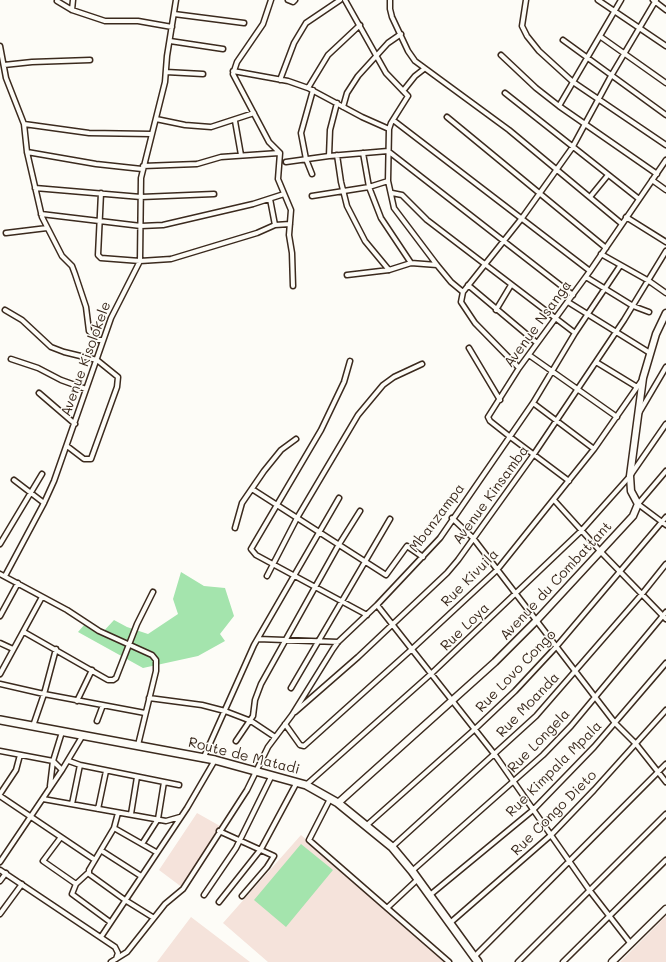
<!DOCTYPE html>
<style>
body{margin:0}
canvas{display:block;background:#fdfcf7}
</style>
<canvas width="666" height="962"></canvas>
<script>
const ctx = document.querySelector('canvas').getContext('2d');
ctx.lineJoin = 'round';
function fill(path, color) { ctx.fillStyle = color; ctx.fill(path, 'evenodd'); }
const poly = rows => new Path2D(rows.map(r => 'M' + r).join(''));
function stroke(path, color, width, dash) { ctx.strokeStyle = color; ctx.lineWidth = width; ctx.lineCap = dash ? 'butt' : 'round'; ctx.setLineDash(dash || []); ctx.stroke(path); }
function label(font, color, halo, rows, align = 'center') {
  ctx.font = font + ' Mali,sans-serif'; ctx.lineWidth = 3; ctx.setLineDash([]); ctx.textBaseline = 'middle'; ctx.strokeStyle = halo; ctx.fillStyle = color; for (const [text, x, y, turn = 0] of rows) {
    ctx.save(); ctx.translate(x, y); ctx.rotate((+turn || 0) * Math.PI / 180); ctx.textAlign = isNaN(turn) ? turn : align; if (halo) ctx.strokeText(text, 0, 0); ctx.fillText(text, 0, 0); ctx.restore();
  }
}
const built = poly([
 [197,813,220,826,183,888,159,870],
 [301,835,446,962,268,962,223,923],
 [666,916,666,962,620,962],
 [191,917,250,962,157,962]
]);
const green = poly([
 [181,572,204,586,225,588,234,616,220,634,225,641,198,656,143,668,78,632,85,624,101,634,114,620,127,627,148,634,178,614,173,599],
 [301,844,333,870,286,927,254,900]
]);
const street = poly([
 [271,0,263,24,237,62,233,74,269,142,280,153,278,179,291,210,289,235,292,253,293,286],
 [288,0,293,2,295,0],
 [345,0,386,73,408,96,391,123,389,129,388,181,394,208,437,265,451,282,463,292],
 [390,0,390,9,392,17,408,51,415,61,509,130,622,224],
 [526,0,522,26,527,36,539,51,573,82,666,145],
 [598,0,666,46],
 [653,0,666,10],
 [57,1,72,10,105,21,138,21,172,27],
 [72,10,73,0],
 [174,14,244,23],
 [601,37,666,83],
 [563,40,666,115],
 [170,41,223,49],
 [0,46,6,78,24,124,27,152,42,217,62,256,72,266,75,274,86,307,89,331,98,340,103,340],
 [501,55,536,88,559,106,657,174],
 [4,65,32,62,90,60],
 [233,71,288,81,308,88,362,117,389,129],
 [166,72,203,74],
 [280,80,294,43,306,23,340,0],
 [308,88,328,55,360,25],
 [403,91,415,76,424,69],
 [505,93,639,199],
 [559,106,621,0],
 [343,107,347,93,358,76,388,43,401,34],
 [447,117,606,248],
 [156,119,185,125,211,127,254,113],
 [393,120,590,271],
 [235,121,241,155],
 [24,124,89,133,151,134],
 [27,152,96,164,142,169],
 [363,153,369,187,381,218,411,263],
 [337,155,341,182,347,206,365,241,389,270],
 [329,156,330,130,337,103],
 [286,162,329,156,388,151,573,295],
 [143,166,197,164,221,157,279,153],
 [312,174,306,159,301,133,313,90],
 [652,180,666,190],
 [35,188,141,197,214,194],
 [101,193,98,255,101,258,140,261,171,259,257,233,275,225,290,224],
 [392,193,402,195,427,220,575,333],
 [312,196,369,187,388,181],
 [590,197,608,175],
 [270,199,275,225],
 [41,214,141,226,163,225,253,204,284,194],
 [626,217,666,242],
 [6,233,47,228],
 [601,254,649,281,666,293],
 [347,275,389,270,411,263,437,265],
 [586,277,633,306,649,312],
 [468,285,537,343],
 [568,302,650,353],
 [5,310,22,320,51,347,64,352,97,360,118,377,117,387,91,459,84,459,67,446],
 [496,310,511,285],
 [469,348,500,400],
 [529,355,617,417],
 [11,359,38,368,61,380,86,389],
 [350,361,344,382,321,430,251,549,256,555,367,615],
 [596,362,637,387],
 [519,368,475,323,461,302,463,292,522,218,572,148,611,76,656,0],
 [39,393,75,424],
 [533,403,594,449],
 [639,413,666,367],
 [666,471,638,504,666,525],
 [14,480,44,503],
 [569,481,509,436,490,421,488,417,519,368,590,271,666,160],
 [252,489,386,575,407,546,423,557],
 [554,500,600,551,666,619],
 [452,518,473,538,615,723,636,744,666,782],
 [235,528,242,503,264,471,281,450,296,439],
 [0,544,42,474],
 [0,574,67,610,99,631,152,655,156,660,156,671,138,745],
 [5,576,44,503,54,481,111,318,140,261,141,178,165,82,167,56,176,0],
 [267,576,297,518,358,415,383,385,394,377,422,364],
 [377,605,495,755,590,891,631,944],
 [0,616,18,583],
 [24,632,108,680,113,680,116,678,137,624,153,592],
 [258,639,338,642],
 [0,643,13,649],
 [0,674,42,597],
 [0,684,44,694,145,713],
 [291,688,390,519],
 [149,698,202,705,225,711,251,721,275,737],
 [77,701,92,670],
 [295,712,358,657,447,573,458,560,534,454,624,320,666,251],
 [97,721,103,705],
 [285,724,300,745,304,746,412,649,497,570,594,449,642,380],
 [33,726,44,694,56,649],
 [236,741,253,716,255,700,261,684,338,546,360,511],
 [0,751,53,761,62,770],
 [203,759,254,645,339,498],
 [69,761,80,765,179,785],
 [306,785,432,673,581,531,630,476,666,424],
 [50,786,53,761,62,732],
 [0,794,16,770,20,755],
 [0,796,95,860],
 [43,799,166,821,180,817],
 [330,799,309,840,449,962],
 [72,804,80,765],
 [98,809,106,771],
 [118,813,114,828,89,870,89,874,125,900,154,918],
 [131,814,137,777],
 [367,825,475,729,515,691,556,647,666,517],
 [114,828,156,852],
 [219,831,274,856,267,867,242,896],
 [61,837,43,861,76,884],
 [142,844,158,819,164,782],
 [392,847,536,716,642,594,666,564],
 [102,851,141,876],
 [0,862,62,770,83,735],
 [0,870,115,947,118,953,116,959],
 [412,871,543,755,571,726,666,612],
 [89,872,76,884,72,894,110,922],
 [0,881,6,873],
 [204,895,236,848,272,775],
 [430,895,533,810,594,747,666,663],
 [219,902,261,849,297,782],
 [387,908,418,879],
 [0,914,22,884],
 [450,923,551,835,594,790,666,710],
 [101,937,187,808,215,760],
 [474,957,666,764],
 [111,962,127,952,165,904,183,889,247,790,268,747,292,715,333,649,338,642,377,605,440,538,533,403,575,333,620,266],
 [518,962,666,814],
 [563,962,666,860]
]);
const secondary = poly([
 [338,803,495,662,536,621,633,516,638,504,631,491,630,476,643,378,656,334,666,313],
 [612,962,666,909]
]);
const primary = poly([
 [0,720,215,760,306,785,338,803,392,847,412,871,478,962]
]);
const streetNames = [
 ["Avenue Nsanga",538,324,-54],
 ["Avenue Kisolokele",86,359,-70],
 ["Avenue Kinsamba",491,495,-54],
 ["Mbanzampa",437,518,-53],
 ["Rue Kivuila",470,578,-45],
 ["Avenue du Combattant",556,581,-47],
 ["Rue Loya",465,627,-44],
 ["Rue Lovo Congo",516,671,-46],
 ["Rue Moanda",528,705,-46],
 ["Rue Longela",539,741,-46],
 ["Route de Matadi",244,756,14],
 ["Rue Kimpala Mpala",554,769,-45],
 ["Rue Congo Dieto",554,813,-45]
];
fill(built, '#f5e3db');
fill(green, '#a4e4ad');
stroke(street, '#3b2a1e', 7);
stroke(secondary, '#3b2a1e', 9);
stroke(primary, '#3b2a1e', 10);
stroke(street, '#fdfcf7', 4);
stroke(secondary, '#fdfcf7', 6);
stroke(primary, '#fdfcf7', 7);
label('14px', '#3b2a1e', '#fdfcf7', streetNames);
</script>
